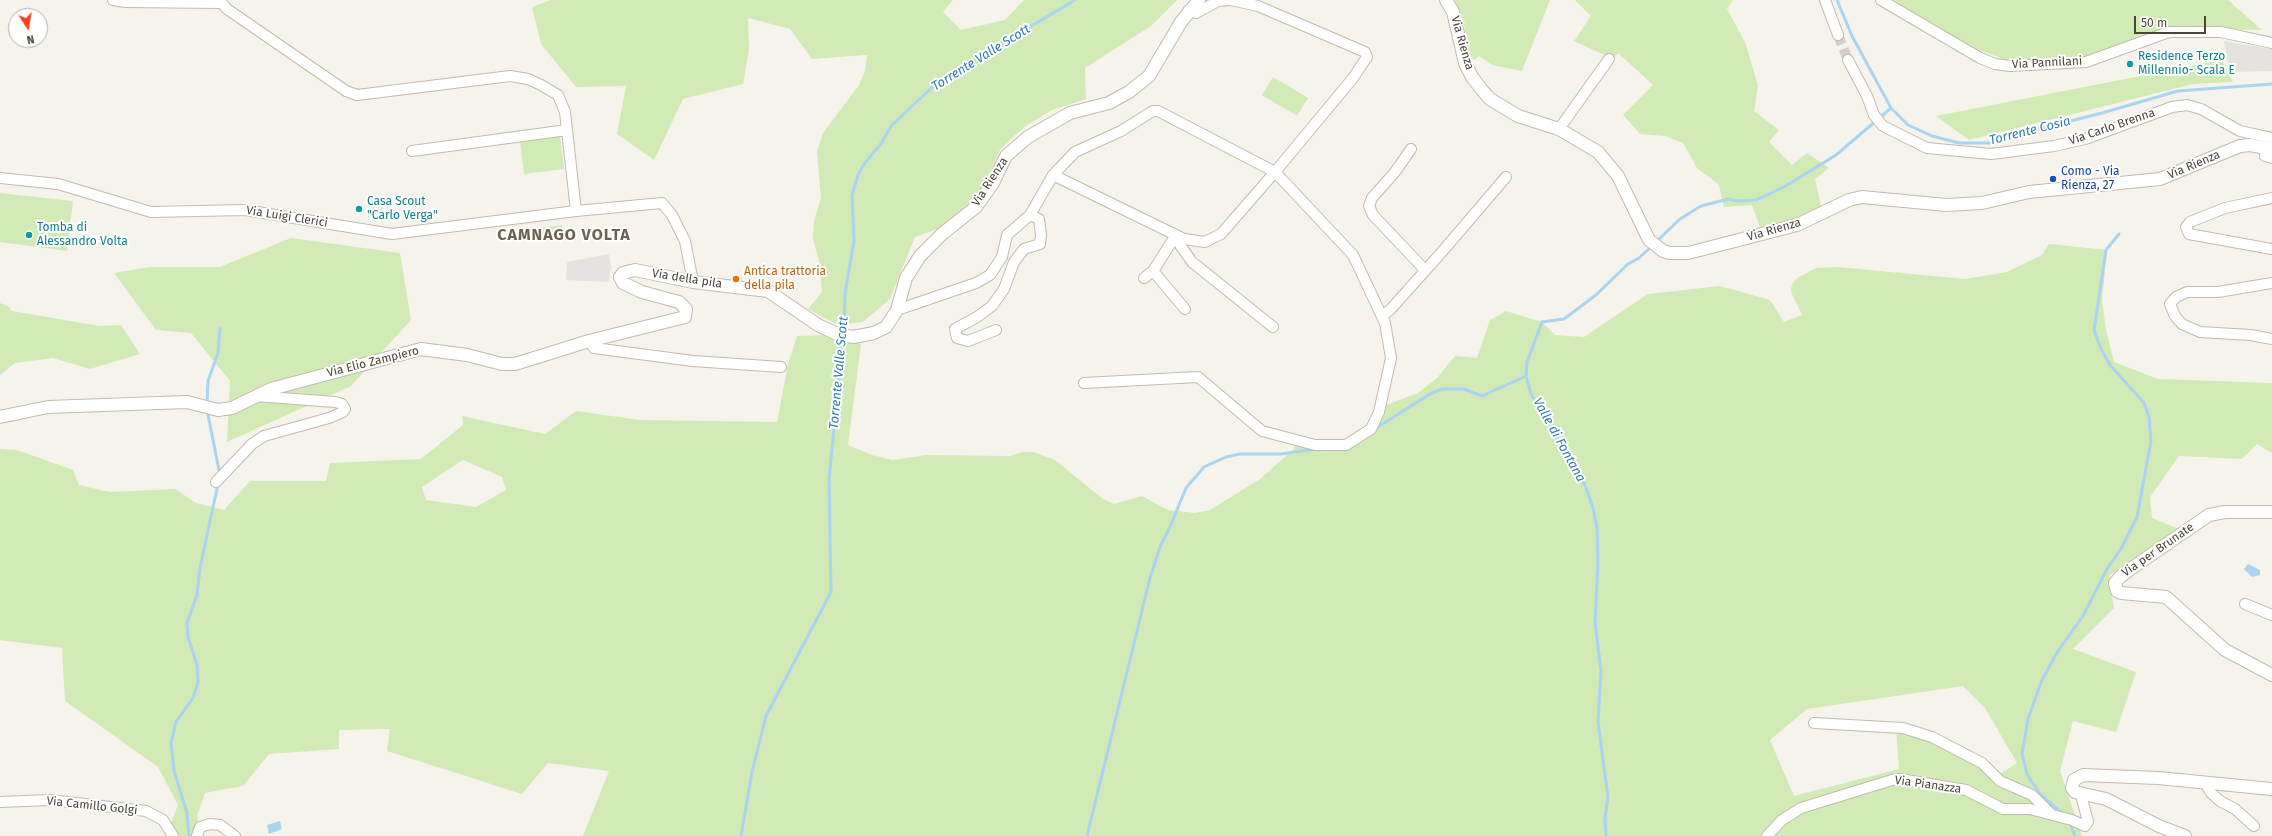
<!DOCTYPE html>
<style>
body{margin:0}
#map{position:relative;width:2272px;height:836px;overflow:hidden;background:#f6f3ec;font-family:"Fira Sans",sans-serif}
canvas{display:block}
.north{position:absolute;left:8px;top:8px;width:40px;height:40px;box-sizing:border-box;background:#fff;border:1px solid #b7b4b0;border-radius:50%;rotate:168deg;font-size:11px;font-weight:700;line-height:16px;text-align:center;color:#4b4439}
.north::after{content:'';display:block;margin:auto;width:14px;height:18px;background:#fc3f1d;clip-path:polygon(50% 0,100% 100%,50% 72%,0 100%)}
.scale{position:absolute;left:2134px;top:16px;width:72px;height:18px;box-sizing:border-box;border:2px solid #4b4439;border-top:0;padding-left:5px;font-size:12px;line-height:14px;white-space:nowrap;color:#4b4439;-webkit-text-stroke:3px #fff;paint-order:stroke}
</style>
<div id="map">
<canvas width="2272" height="836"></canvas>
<div class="north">N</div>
<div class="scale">50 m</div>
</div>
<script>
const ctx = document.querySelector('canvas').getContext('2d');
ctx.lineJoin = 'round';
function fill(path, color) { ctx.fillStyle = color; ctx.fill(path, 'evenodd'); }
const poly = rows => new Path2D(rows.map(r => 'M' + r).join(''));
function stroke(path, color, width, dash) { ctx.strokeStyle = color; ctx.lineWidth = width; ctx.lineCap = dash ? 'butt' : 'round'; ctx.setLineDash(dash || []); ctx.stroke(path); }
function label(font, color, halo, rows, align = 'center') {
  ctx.font = font + ' "Fira Sans",sans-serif'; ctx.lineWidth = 4; ctx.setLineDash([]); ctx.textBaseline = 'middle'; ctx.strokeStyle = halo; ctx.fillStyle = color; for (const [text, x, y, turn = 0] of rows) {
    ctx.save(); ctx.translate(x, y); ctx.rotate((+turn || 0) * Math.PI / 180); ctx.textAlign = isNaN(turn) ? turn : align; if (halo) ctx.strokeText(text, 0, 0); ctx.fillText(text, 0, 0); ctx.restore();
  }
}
const green = poly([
 [551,0,953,0,943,12,961,30,1005,20,1024,0,1177,0,1151,26,1085,68,1086,99,1052,110,1027,125,1014,136,1000,150,982,190,954,220,938,229,915,237,890,299,863,322,838,325,808,309,822,292,819,261,813,239,814,221,821,198,817,152,823,133,859,85,865,71,867,55,812,59,790,29,748,18,749,49,743,84,683,99,654,160,617,134,626,86,576,87,541,44,532,7],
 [1455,0,1550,0,1522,71,1492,65,1479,56,1474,60,1470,56,1463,20],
 [1575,0,1733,0,1727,9,1745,42,1758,85,1754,111,1779,130,1769,142,1792,165,1807,153,1829,168,1815,179,1821,206,1797,219,1760,227,1752,205,1724,207,1719,185,1697,168,1683,143,1665,136,1640,134,1623,115,1653,85,1618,53,1613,59,1574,41,1591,16],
 [1892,0,2228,0,2262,30,2170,29,2140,35,2128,44,2088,60,2038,62,2003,59,1961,43],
 [2222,60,2233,82,2193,84,1969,140,1936,116],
 [1273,77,1308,98,1297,116,1262,95],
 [560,137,564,169,524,174,520,141],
 [0,193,73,201,67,251,0,242],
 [562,225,563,239,541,242,539,228],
 [291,238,400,253,411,320,351,386,227,442,230,381,191,333,156,330,114,273,150,267,220,267],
 [2049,244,2107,250,2102,299,2106,330,2114,362,2158,379,2272,383,2272,453,2257,444,2242,459,2179,456,2150,497,2152,518,2179,529,2140,557,2109,575,2114,608,2073,649,2136,672,2116,732,2073,721,2060,771,2082,836,583,836,609,771,548,763,522,794,387,751,390,729,339,730,339,749,269,754,243,786,205,793,197,816,202,836,166,836,178,805,158,767,65,701,62,648,0,640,0,449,17,450,73,470,79,485,110,492,175,489,196,503,224,510,250,481,326,481,330,463,421,459,463,425,462,416,545,434,576,411,640,420,777,422,788,364,797,336,831,335,861,344,848,445,872,455,893,460,926,455,1009,456,1023,452,1033,452,1055,460,1103,499,1114,504,1142,496,1168,510,1195,513,1210,510,1260,479,1294,449,1297,436,1326,443,1346,442,1371,424,1378,408,1418,393,1437,378,1455,356,1477,358,1490,320,1506,311,1542,322,1555,335,1584,337,1648,294,1720,286,1770,300,1784,322,1802,315,1792,294,1791,288,1793,283,1797,278,1816,268,1837,267,1965,279,2007,272,2042,255],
 [463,460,502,477,506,490,476,507,426,500,422,487],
 [1963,686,1985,708,2017,763,1998,775,1910,732,1896,727,1899,769,1794,796,1770,740,1807,709],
 [0,303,9,307,12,311,100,326,121,325,140,354,90,369,53,358,15,363,0,375]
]);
const parking = poly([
 [2224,41,2272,49,2272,71,2230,72],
 [609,254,611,267,609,282,566,280,567,262]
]);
const water = poly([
 [2248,564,2260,570,2260,575,2252,577,2244,569],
 [280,821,282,829,269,834,267,825]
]);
const stream = poly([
 [1837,0,1852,36,1891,108,1908,125,1932,136,1959,143,1996,143,2023,133,2102,113,2178,91,2272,84],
 [1656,242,1680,219,1701,206,1728,199,1739,201,1756,200,1784,187,1836,155,1891,108],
 [844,332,845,293,854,241,852,195,858,175,864,164,880,145,892,125,938,82,1075,0],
 [207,404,208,381,218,353,220,328],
 [207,410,220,475],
 [1373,430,1430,394,1442,389,1464,389,1482,396,1526,376],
 [2064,815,2040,794,2027,774,2022,754,2028,719,2042,680,2058,651,2083,616,2107,569,2122,547,2137,517,2151,441,2149,417,2144,403,2110,365,2101,349,2094,330,2106,250,2119,234],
 [2070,823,2075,836],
 [189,836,187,813,174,771,171,743,176,722,193,698,198,682,197,665,188,637,187,623,197,595,200,568,218,484],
 [741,836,752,772,766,716,831,592,829,479,843,338],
 [1087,836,1150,578,1160,547,1170,527,1186,488,1204,467,1226,457,1240,454,1281,454,1315,449],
 [1606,836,1605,818,1608,797,1598,722,1601,671,1595,622,1598,562,1597,528,1593,508,1585,485,1531,394,1526,376,1527,362,1542,322,1564,319,1596,295,1628,264,1639,258,1652,246]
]);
const minorTunnel = poly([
 [1838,35,1848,60]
]);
const minor = poly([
 [113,0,125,2,220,3],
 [219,0,227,9,346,91,357,95,510,76,528,79,541,85,558,95,565,112,576,211],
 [1825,0,1838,35],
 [1881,0,1980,58,1995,64,2010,66,2086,62,2169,32,2221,32,2272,43],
 [1188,11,1196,13,1218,1,1229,0],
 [1848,60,1867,96,1874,115,1883,126,1927,148,1991,154,2054,146,2085,139,2172,107,2187,105,2201,109,2240,131,2272,138],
 [1559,129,1609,59],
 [2266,148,2265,156,2272,158],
 [1411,149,1395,172,1372,198,1369,206,1373,215,1425,270],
 [412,151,567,130],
 [1053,175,1075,152,1121,131,1153,111,1158,111,1275,172,1353,255,1385,323,1391,358,1379,412,1371,429,1346,445,1315,445,1262,431,1198,377,1084,383],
 [0,178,58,184,151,212,245,210,392,234,576,211,662,203,672,215,685,241,693,282],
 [2272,198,2225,208,2190,222,2186,227,2189,234,2272,249],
 [1030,215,1053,175,1184,239,1205,242,1221,234,1275,172,1353,78,1367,57,1365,52,1258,6,1231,0],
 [1176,235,1178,242,1192,262,1273,327],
 [1176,235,1153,271,1185,309],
 [1144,278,1153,271],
 [2272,283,2218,292,2187,292,2176,297,2170,304,2175,316,2182,324,2200,332,2251,335,2272,339],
 [897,310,976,283,990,275,1002,257,1007,235,1030,215,1039,219,1041,235,1040,244,1024,249,1014,262,1004,289,992,306,977,317,955,329,957,338,968,341,996,330],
 [1382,316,1390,310,1441,253,1506,177],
 [589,341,594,348,693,361,781,367],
 [216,482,252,444,264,436,329,418,343,412,345,409,342,404,335,402,255,396],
 [2245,604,2272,615],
 [1814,723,1903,728,1932,737,1982,763,2000,781,2032,795,2051,814],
 [2205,783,2211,793,2220,801,2235,809,2254,826],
 [0,802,50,800,146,811,163,820,173,836],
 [197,836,200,827,210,824,220,825,235,836],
 [1767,836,1782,820,1801,808,1892,780,1900,779,1966,790,2003,809,2030,809,2072,820,2085,826,2088,822,2081,795]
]);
const tertiary = poly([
 [1446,0,1453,12,1465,63,1472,77,1482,90,1490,99,1518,116,1559,129,1598,152,1618,176,1649,240,1663,251,1670,253,1688,253,1797,225,1849,200,1862,197,1946,205,1982,203,2029,192,2160,179,2240,146,2250,145,2272,149],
 [0,417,48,407,187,402,218,410,232,408,271,389,421,349,467,355,502,364,515,364,589,341,685,317,686,309,679,302,642,292,623,283,620,277,623,273,635,270,693,282,768,291,818,325,837,334,853,337,874,333,886,327,897,310,906,278,920,256,942,234,976,207,993,183,1006,156,1028,137,1070,113,1109,103,1129,92,1149,76,1181,22,1199,0],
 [2272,512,2225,512,2209,515,2129,570,2119,578,2115,583,2117,591,2121,593,2166,597,2225,650,2272,675],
 [2185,836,2159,826,2106,799,2075,792,2072,788,2074,780,2083,775,2158,778,2272,789]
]);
const markers = [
 [2130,64,4,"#0f9aa8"],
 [2053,179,4,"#1a4fb4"],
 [359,209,4,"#0f9aa8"],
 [29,235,4,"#0f9aa8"],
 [736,279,4,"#e8710a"]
];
const streetNames = [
 ["Via Rienza",1462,43,74],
 ["Via Pannilani",2047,63,-3],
 ["Via Carlo Brenna",2112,127,-19],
 ["Via Rienza",2194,165,-23],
 ["Via Rienza",990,182,-57],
 ["Via Luigi Clerici",287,217,9],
 ["Via Rienza",1774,230,-16],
 ["Via della pila",687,279,9],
 ["Via Elio Zampiero",373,362,-14],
 ["Via per Brunate",2158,550,-35],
 ["Via Pianazza",1928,785,8],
 ["Via Camillo Golgi",92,806,6]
];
const cultureNames = [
 ["Residence Terzo",2138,57],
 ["Millennio- Scala E",2138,71],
 ["Casa Scout",367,202],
 ["\"Carlo Verga\"",367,216],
 ["Tomba di",37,228],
 ["Alessandro Volta",37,242]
];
const transitNames = [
 ["Como - Via",2061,172],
 ["Rienza, 27",2061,186]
];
const foodNames = [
 ["Antica trattoria",744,272],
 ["della pila",744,286]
];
const waterNames = [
 ["Torrente Valle Scott",981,58,-32],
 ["Torrente Cosia",2030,131,-14],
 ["Torrente Valle Scott",839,373,-85],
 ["Valle di Fontana",1559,440,61]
];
const districtNames = [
 ["CAMNAGO VOLTA",564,236]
];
fill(green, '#d2eab5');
fill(parking, '#e5e3e0');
fill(water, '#a9d4f2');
stroke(stream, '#a9d4f2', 3);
stroke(minorTunnel, '#d4d0c8', 10, [10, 5]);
stroke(minor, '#c2bbae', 12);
stroke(tertiary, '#c2bbae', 14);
stroke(minor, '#fff', 10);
stroke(tertiary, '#fff', 12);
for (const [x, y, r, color] of markers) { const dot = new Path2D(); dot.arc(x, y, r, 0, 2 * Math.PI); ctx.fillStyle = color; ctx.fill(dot); stroke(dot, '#fff', 1.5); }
label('12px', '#4b4439', '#fff', streetNames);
label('12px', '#0d838f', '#fff', cultureNames, 'left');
label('12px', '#164399', '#fff', transitNames, 'left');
label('12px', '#c56008', '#fff', foodNames, 'left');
label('italic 13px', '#2e7ab2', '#fff', waterNames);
ctx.letterSpacing = '1px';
label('bold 16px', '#6e6250', '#fff', districtNames);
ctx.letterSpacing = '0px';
</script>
